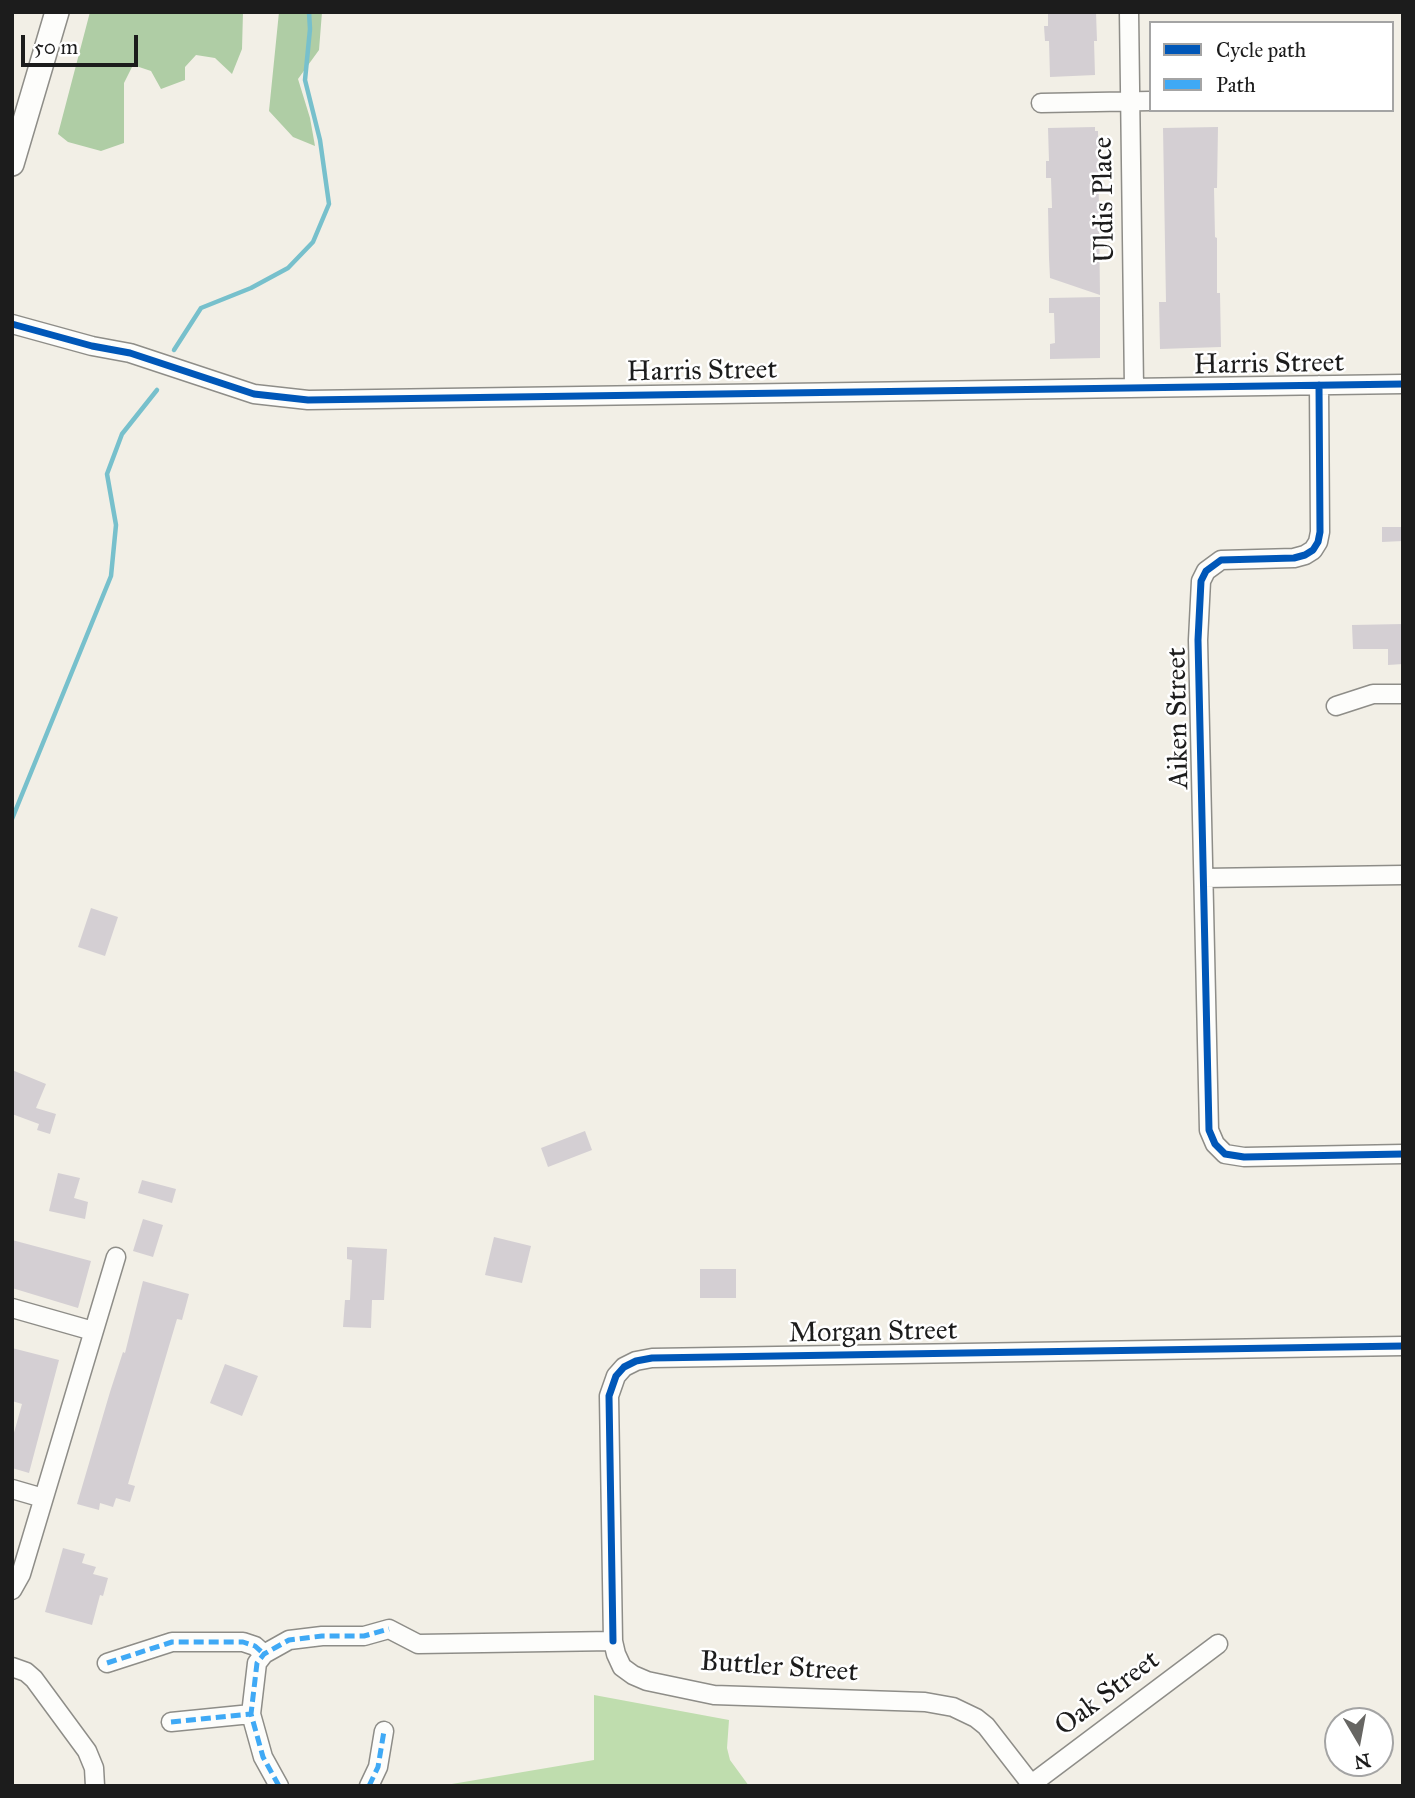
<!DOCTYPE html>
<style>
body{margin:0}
#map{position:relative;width:1415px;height:1798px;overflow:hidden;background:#f2efe6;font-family:"IM FELL Great Primer",serif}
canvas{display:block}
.frame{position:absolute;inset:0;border:14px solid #1c1c1c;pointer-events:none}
.legend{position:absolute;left:1149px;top:21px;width:245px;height:91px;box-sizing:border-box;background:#fff;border:2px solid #a4a4a4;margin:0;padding:9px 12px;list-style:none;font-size:21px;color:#1c1c1c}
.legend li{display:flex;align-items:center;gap:14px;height:35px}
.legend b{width:35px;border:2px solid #a4a4a4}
.north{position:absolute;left:1324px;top:1707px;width:70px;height:70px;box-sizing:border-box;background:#fff;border:2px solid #a4a4a4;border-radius:50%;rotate:170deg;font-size:19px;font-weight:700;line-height:28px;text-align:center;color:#1c1c1c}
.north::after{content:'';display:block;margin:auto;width:24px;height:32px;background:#676663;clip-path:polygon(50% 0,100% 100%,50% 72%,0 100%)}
.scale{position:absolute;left:21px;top:35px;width:117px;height:32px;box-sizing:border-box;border:4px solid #1c1c1c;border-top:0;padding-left:9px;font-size:21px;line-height:24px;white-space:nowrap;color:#1c1c1c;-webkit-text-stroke:5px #fff;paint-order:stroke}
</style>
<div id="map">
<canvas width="1415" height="1798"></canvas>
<div class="frame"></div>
<ul class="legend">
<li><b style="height:9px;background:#0057b8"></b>Cycle path</li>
<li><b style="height:9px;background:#3fa9f5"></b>Path</li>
</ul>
<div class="north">N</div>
<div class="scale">50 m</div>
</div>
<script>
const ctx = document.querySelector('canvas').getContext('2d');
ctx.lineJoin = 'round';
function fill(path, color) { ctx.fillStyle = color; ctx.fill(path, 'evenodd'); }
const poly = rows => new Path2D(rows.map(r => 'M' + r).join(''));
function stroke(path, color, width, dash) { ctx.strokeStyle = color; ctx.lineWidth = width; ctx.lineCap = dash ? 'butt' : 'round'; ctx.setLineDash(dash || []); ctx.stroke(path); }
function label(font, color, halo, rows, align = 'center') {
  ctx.font = font + ' "IM FELL Great Primer",serif'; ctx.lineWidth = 5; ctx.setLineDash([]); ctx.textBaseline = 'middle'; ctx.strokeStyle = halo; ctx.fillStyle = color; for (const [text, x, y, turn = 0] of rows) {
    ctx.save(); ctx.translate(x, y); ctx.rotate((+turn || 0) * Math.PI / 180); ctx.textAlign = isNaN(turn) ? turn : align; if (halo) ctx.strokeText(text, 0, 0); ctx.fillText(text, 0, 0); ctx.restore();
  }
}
const green = poly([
 [594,1695,729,1720,727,1748,730,1760,749,1786,440,1786,594,1760]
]);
const forest = poly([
 [90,12,243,12,242,49,232,74,215,58,196,55,185,67,185,80,161,89,151,71,133,65,124,83,124,143,101,151,68,142,58,134],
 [279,12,322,12,319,50,298,79,310,118,315,146,293,137,269,111]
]);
const stream = poly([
 [174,350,201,308,251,288,288,268,313,242,329,204,320,140,305,80,310,29,309,12],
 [12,819,111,576,116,525,107,474,122,434,157,390]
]);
const building = poly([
 [1096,12,1097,41,1094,41,1095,75,1050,77,1049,41,1045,41,1044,26,1048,26,1048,13],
 [1095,127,1095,131,1098,131,1100,295,1050,278,1049,258,1048,208,1052,208,1051,178,1046,178,1046,161,1049,161,1048,128],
 [1218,127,1217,188,1214,188,1215,237,1217,238,1217,293,1220,293,1221,347,1160,349,1159,302,1166,302,1163,128],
 [1100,297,1100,358,1050,359,1050,344,1055,343,1054,313,1049,313,1049,298],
 [1382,527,1403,527,1403,541,1382,542],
 [1403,624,1403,664,1388,665,1388,649,1353,649,1352,625],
 [91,908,118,917,105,956,78,947],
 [12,1070,46,1084,36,1108,56,1114,50,1134,37,1130,39,1124,12,1114],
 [585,1131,592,1150,548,1167,541,1148],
 [58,1173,80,1178,74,1198,88,1202,85,1219,49,1211],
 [142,1180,176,1189,172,1203,138,1193],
 [143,1219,163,1225,153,1257,133,1251],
 [494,1237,531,1246,522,1283,485,1275],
 [12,1240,91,1261,78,1308,12,1288],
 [347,1247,387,1249,384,1300,372,1300,371,1328,343,1327,345,1300,350,1300,352,1260,347,1259],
 [700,1269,736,1269,736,1298,700,1298],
 [143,1281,189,1294,182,1320,177,1319,128,1484,135,1486,130,1502,116,1498,113,1507,100,1503,99,1510,77,1504,110,1392,123,1352,125,1353],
 [12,1348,59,1360,29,1473,12,1468,12,1440,22,1404,12,1401],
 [225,1364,258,1376,242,1416,210,1403],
 [63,1548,85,1554,82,1563,96,1567,93,1574,108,1578,103,1596,100,1595,92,1625,45,1612]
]);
const minor = poly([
 [1129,12,1134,388],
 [1041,103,1151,101],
 [12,324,92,346,130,353,254,394,308,400,1403,384],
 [1319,385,1320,532,1318,542,1313,550,1305,555,1294,558,1221,560,1206,571,1201,581,1198,640,1209,1130,1215,1144,1225,1154,1244,1157,1403,1154],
 [1336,706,1373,694,1403,694],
 [1204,878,1403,875],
 [12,1308,93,1331],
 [12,1489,43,1498],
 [12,1590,21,1574,116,1257],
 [613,1641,609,1396,616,1376,624,1367,636,1361,652,1358,1403,1346],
 [107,1663,172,1642,243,1642,255,1646,264,1654],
 [12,1667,26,1672,34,1679,87,1751,94,1768,95,1786],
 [171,1722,251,1714],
 [279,1786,263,1757,251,1714,257,1663,264,1654,289,1640,322,1636,364,1636,389,1629,418,1644,613,1641,616,1654,622,1667,633,1675,647,1681,714,1695,925,1702,953,1707,976,1718,986,1726,1031,1784],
 [369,1786,378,1767,384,1731],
 [1029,1786,1218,1644]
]);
const tertiary = poly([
 [12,164,57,12]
]);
const quiet = poly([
 [107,1663,172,1642,243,1642,255,1646,264,1654],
 [171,1722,251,1714],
 [279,1786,263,1757,251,1714,257,1663,264,1654,289,1640,322,1636,364,1636,389,1629],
 [369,1786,378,1767,384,1731]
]);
const cycleway = poly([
 [12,324,92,346,130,353,254,394,308,400,1403,384],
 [1319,385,1320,532,1318,542,1313,550,1305,555,1294,558,1221,560,1206,571,1201,581,1198,640,1209,1130,1215,1144,1225,1154,1244,1157,1403,1154],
 [613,1641,609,1396,616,1376,624,1367,636,1361,652,1358,1403,1346]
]);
const streetNames = [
 ["Uldis Place",1105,200,-91],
 ["Harris Street",1269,365,-1],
 ["Harris Street",702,372,-1],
 ["Aiken Street",1179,718,-91],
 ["Morgan Street",873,1333,-1],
 ["Buttler Street",779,1668,4],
 ["Oak Street",1108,1694,-37]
];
fill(green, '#bfddae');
fill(forest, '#afcda5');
stroke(stream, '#77c0cc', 4.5);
fill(building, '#d4cfd3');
stroke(minor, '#8e8d88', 21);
stroke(tertiary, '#8e8d88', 26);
stroke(minor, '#fdfdfb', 18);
stroke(tertiary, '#fdfdfb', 23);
stroke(quiet, '#3fa9f5', 5, [10, 5]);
stroke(cycleway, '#0057b8', 7);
label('28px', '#1c1c1c', '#fff', streetNames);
</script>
